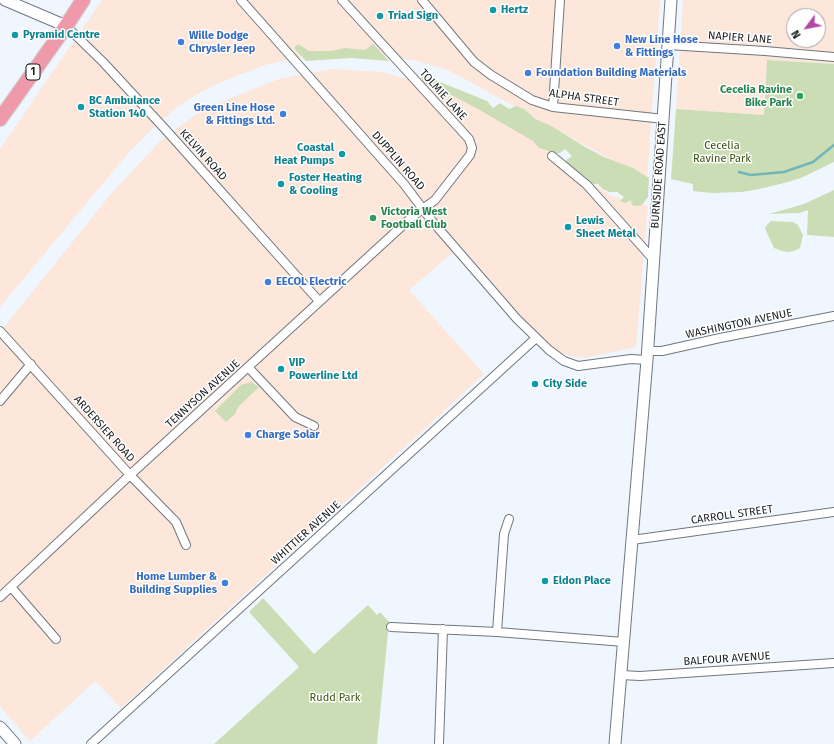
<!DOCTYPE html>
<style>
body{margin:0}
#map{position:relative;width:834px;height:744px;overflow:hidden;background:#f0f6fd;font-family:"Fira Sans",sans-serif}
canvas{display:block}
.north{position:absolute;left:786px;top:8px;width:40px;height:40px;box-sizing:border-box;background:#fff;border:1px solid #a3a4a5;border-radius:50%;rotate:238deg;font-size:11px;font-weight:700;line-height:16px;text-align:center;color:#191c1f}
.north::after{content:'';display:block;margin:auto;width:14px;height:18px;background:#b246a5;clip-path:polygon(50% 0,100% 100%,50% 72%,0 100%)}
</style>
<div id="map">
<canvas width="834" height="744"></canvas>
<div class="north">N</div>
</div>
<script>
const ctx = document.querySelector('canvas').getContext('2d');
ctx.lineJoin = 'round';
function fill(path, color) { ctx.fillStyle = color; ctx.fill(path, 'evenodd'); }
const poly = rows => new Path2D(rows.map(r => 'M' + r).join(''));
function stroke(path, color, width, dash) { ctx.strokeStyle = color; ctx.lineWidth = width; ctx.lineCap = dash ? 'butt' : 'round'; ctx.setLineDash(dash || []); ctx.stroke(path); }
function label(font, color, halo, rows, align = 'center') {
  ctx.font = font + ' "Fira Sans",sans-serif'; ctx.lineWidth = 3; ctx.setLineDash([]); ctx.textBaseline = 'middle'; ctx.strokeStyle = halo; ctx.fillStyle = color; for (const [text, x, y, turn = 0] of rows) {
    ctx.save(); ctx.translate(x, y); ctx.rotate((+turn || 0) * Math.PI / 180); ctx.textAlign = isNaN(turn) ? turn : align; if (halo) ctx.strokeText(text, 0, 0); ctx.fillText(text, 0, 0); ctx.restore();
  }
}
const commercial = poly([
 [102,0,660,0,647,179,448,70,417,61,357,53,314,54,265,65,214,85,194,96,176,108,152,129,130,151,0,307,0,149],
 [683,0,834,0,834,64,767,60,764,115,676,109],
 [794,16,818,16,818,40,794,40],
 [331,69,382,72,445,90,533,139,609,195,648,206,636,347,585,358,569,356,554,349,542,341,461,246,409,290,484,374,121,708,95,681,30,741,0,706,0,332,111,194,159,142,203,109,279,79]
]);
const green = poly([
 [298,44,309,51,332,51,344,48,365,50,373,44,389,61,351,58,306,61,294,48],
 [767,60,834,64,834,162,801,178,788,182,759,189,742,192,712,193,693,191,693,184,671,179,676,109,764,115],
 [422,77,435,80,487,101,493,108,500,103,509,109,516,106,524,109,534,118,553,127,587,148,604,157,633,168,649,178,648,197,642,205,637,206,632,205,631,200,625,203,620,201,624,197,617,192,609,192,603,189,598,184,591,184,587,178,566,164,566,160,572,156,565,149,560,153,554,154,547,150,539,148,533,141,478,109,440,89,430,86,422,82],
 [834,190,834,237,807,235,808,210,799,213,769,214,804,204],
 [771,221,793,222,798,225,803,235,800,248,794,251,788,252,782,251,774,248,767,233,765,228,767,225],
 [251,382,259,387,238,407,235,414,226,422,215,411,241,385],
 [263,598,314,654,368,605,377,615,380,612,389,622,377,744,214,744,299,667,249,612]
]);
const stream = poly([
 [739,172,751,175,784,172,813,162,834,145]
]);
const street = poly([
 [241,0,404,184,432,221,517,319,549,350,564,361,578,366,631,359,647,360],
 [422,0,474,62,491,75,532,100,553,107,664,119],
 [66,26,103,62,165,129,319,301],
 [668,45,765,51,834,57],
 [553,107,560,0],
 [552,156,587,185,653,259],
 [0,331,130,475,176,522,186,545],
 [648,351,662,351,720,338,834,316],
 [248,367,295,417,314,426],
 [0,401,31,364],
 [632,540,834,512],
 [11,587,56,639],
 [0,597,130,475,413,216,435,200,470,155,472,148,469,139,342,0],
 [391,627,497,632,624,642],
 [497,632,504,534,509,519],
 [621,675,640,676,834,663],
 [91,744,536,338],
 [439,744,443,629]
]);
const secondary = poly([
 [5,0,66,26],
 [0,727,15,744],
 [615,744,647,360,671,0]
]);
const highway = poly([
 [0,119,66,26,83,0]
]);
const markers = [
 [493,10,4,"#0f9aa8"],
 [380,16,4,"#0f9aa8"],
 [15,35,4,"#0f9aa8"],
 [181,42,4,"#3f7fe0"],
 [617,46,4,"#3f7fe0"],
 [528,73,4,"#3f7fe0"],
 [800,96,4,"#2e9e5b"],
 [81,107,4,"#0f9aa8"],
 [283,114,4,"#3f7fe0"],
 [342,154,4,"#0f9aa8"],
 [281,184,4,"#0f9aa8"],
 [373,218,4,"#2e9e5b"],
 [568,227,4,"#0f9aa8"],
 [268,282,4,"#3f7fe0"],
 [281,369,4,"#0f9aa8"],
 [535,384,4,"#0f9aa8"],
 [248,435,4,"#3f7fe0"],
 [545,581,4,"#0f9aa8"],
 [225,583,4,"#3f7fe0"]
];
const shields = [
 [33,72,14]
];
const shieldNames = [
 ["1",33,72]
];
const cultureNames = [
 ["Hertz",501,10],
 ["Triad Sign",388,16],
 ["Pyramid Centre",23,35],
 ["BC Ambulance",89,101],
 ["Station 140",89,114],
 ["Coastal",334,148,"right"],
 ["Heat Pumps",334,161,"right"],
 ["Foster Heating",289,178],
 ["& Cooling",289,191],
 ["Lewis",576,221],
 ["Sheet Metal",576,234],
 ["VIP",289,363],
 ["Powerline Ltd",289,376],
 ["City Side",543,384],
 ["Eldon Place",553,581]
];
const shopNames = [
 ["Wille Dodge",189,36],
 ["Chrysler Jeep",189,49],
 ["New Line Hose",625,40],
 ["& Fittings",625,53],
 ["Foundation Building Materials",536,73],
 ["Green Line Hose",275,108,"right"],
 ["& Fittings Ltd.",275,121,"right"],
 ["EECOL Electric",276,282],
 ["Charge Solar",256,435],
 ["Home Lumber &",217,577,"right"],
 ["Building Supplies",217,590,"right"]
];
const streetNames = [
 ["NAPIER LANE",740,38,4],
 ["TOLMIE LANE",443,95,48],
 ["ALPHA STREET",584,98,8],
 ["KELVIN ROAD",203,155,48],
 ["DUPPLIN ROAD",398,161,49],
 ["BURNSIDE ROAD EAST",659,175,-86],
 ["WASHINGTON AVENUE",739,324,-12],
 ["TENNYSON AVENUE",203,394,-42],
 ["ARDERSIER ROAD",104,429,48],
 ["CARROLL STREET",732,515,-8],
 ["WHITTIER AVENUE",306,533,-42],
 ["BALFOUR AVENUE",727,659,-4]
];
const leisureNames = [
 ["Cecelia Ravine",792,90],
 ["Bike Park",792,103],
 ["Victoria West",381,212,"left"],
 ["Football Club",381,225,"left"]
];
const parkNames = [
 ["Cecelia",722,146],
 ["Ravine Park",722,159],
 ["Rudd Park",335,698]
];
fill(commercial, '#fde6da');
fill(green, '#caddb5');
stroke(stream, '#72b5b9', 2.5);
stroke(street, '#70777f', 10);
stroke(secondary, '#70777f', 13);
stroke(highway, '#d1d2d2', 16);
stroke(street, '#fff', 8);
stroke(secondary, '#fff', 11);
stroke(highway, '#ee9aab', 14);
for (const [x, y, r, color] of markers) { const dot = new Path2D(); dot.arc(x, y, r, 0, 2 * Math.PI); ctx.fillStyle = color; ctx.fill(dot); stroke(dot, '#fff', 1.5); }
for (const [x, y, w] of shields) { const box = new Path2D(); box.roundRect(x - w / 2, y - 8, w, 16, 3); ctx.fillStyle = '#fff'; ctx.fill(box); stroke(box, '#191c1f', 1); }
label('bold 10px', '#191c1f', null, shieldNames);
label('bold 11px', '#0d838f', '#fff', cultureNames, 'left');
label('bold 11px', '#366cbe', '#fff', shopNames, 'left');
label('11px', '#191c1f', '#fff', streetNames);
label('bold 11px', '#27864d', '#fff', leisureNames, 'right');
label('11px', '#39530c', '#fff', parkNames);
</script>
